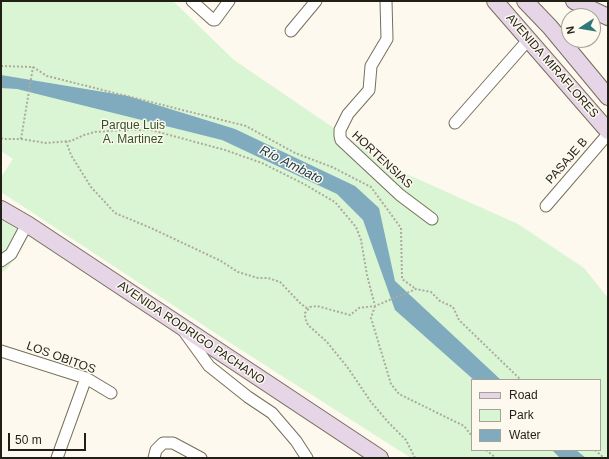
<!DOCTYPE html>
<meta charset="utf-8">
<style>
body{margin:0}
#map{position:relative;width:609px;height:459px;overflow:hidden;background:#fdf9ef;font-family:Helvetica,sans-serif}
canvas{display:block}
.frame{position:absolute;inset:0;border:2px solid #221f16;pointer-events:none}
.legend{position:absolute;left:471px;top:379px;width:130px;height:72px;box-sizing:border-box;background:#fdf9ef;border:1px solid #a5a298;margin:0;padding:5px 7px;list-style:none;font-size:12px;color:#221f16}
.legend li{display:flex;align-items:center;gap:8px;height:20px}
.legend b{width:20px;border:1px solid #a5a298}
.north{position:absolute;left:561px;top:8px;width:40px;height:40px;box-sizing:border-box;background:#fdf9ef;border:1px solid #a5a298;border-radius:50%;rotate:258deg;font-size:11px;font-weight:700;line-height:16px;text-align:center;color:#221f16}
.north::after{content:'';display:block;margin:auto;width:14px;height:18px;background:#2f7877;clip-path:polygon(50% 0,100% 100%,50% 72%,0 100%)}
.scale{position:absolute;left:8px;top:433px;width:78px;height:18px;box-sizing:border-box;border:2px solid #221f16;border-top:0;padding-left:5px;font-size:12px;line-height:14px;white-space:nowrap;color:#221f16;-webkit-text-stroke:3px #fdf9ef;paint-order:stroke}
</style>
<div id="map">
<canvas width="609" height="459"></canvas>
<div class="frame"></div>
<ul class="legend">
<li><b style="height:5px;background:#e5d5e6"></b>Road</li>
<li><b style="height:11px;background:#daf5d3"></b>Park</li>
<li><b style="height:11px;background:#80aabe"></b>Water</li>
</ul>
<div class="north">N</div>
<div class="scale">50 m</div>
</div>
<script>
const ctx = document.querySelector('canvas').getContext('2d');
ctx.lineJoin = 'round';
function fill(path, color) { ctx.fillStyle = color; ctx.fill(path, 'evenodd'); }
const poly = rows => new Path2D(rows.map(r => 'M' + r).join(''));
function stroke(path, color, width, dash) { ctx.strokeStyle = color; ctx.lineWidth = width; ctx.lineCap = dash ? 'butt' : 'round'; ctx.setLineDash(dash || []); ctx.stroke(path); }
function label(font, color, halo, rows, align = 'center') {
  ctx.font = font + ' Helvetica,sans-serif'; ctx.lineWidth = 3; ctx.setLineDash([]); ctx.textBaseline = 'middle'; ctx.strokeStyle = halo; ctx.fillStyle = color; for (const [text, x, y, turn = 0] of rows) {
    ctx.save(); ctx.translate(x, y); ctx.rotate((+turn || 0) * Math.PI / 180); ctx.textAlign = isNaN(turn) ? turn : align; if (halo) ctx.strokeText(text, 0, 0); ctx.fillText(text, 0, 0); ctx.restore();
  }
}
const green = poly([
 [1,1,173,1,234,60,391,167,518,224,584,268,608,298,608,458,411,458,235,346,1,192,1,177,13,159,1,151],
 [472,380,600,380,600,450,472,450],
 [1,219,28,237,18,254,6,270,1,272]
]);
const water = poly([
 [1,75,128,96,235,129,355,186,379,208,395,281,501,380,474,380,395,310,363,220,337,194,222,140,17,89,1,88],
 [552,450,576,450,586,458,560,458]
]);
const path = poly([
 [1,66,33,67,47,76,246,126,295,153,332,167,371,187,401,228,402,279,416,289],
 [1,138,3,139,21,139,33,67],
 [21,139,46,143,71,141,84,135,95,132,122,130,151,130,225,150,262,163,304,184,335,202,356,227,361,240,367,275,375,306],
 [66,141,71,155,91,187,115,213,151,228,221,261,238,272,258,278,268,278,280,282,301,304,308,309],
 [375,306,371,318,391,384,399,394,464,426,472,436],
 [486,450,496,458],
 [595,450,604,458],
 [415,458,406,440,389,423,371,402,348,368,327,342,308,325,305,318,305,313,310,307,317,306,350,315,359,308,375,306,416,289,431,292,440,301,453,307,459,320,521,380]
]);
const street = poly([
 [192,1,213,20,215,20,229,1],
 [386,1,387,39,371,66,369,90,348,114,340,130,340,136,341,140,400,195,432,219],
 [291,31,316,1],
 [455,123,529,39],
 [546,206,608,134],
 [1,261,11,254,27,224],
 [183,330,209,366,248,397,272,413,296,441,307,458],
 [1,351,86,378,111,393],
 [57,458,86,378],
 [154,458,156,450,163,443,173,443,201,458]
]);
const secondary = poly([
 [495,1,608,131],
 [525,1,550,27,608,97],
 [574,1,608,17],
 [1,209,27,224,380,458]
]);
const streetNames = [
 ["AVENIDA MIRAFLORES",552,66,49],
 ["HORTENSIAS",382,160,43],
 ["PASAJE B",567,161,-49],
 ["AVENIDA RODRIGO PACHANO",191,333,34],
 ["LOS OBITOS",61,358,20]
];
const parkNames = [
 ["Parque Luis",133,126],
 ["A. Martinez",133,140]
];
const waterNames = [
 ["Río Ambato",291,165,27]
];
fill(green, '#daf5d3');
fill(water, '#80aabe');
stroke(street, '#786f5a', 13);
stroke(secondary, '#786f5a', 18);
stroke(path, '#ada99f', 2, [2, 2]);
stroke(street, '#fff', 11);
stroke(secondary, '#e5d5e6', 16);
label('12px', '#221f16', '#fdf9ef', streetNames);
label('12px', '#305425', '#fdf9ef', parkNames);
label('italic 13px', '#133948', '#fdf9ef', waterNames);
</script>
